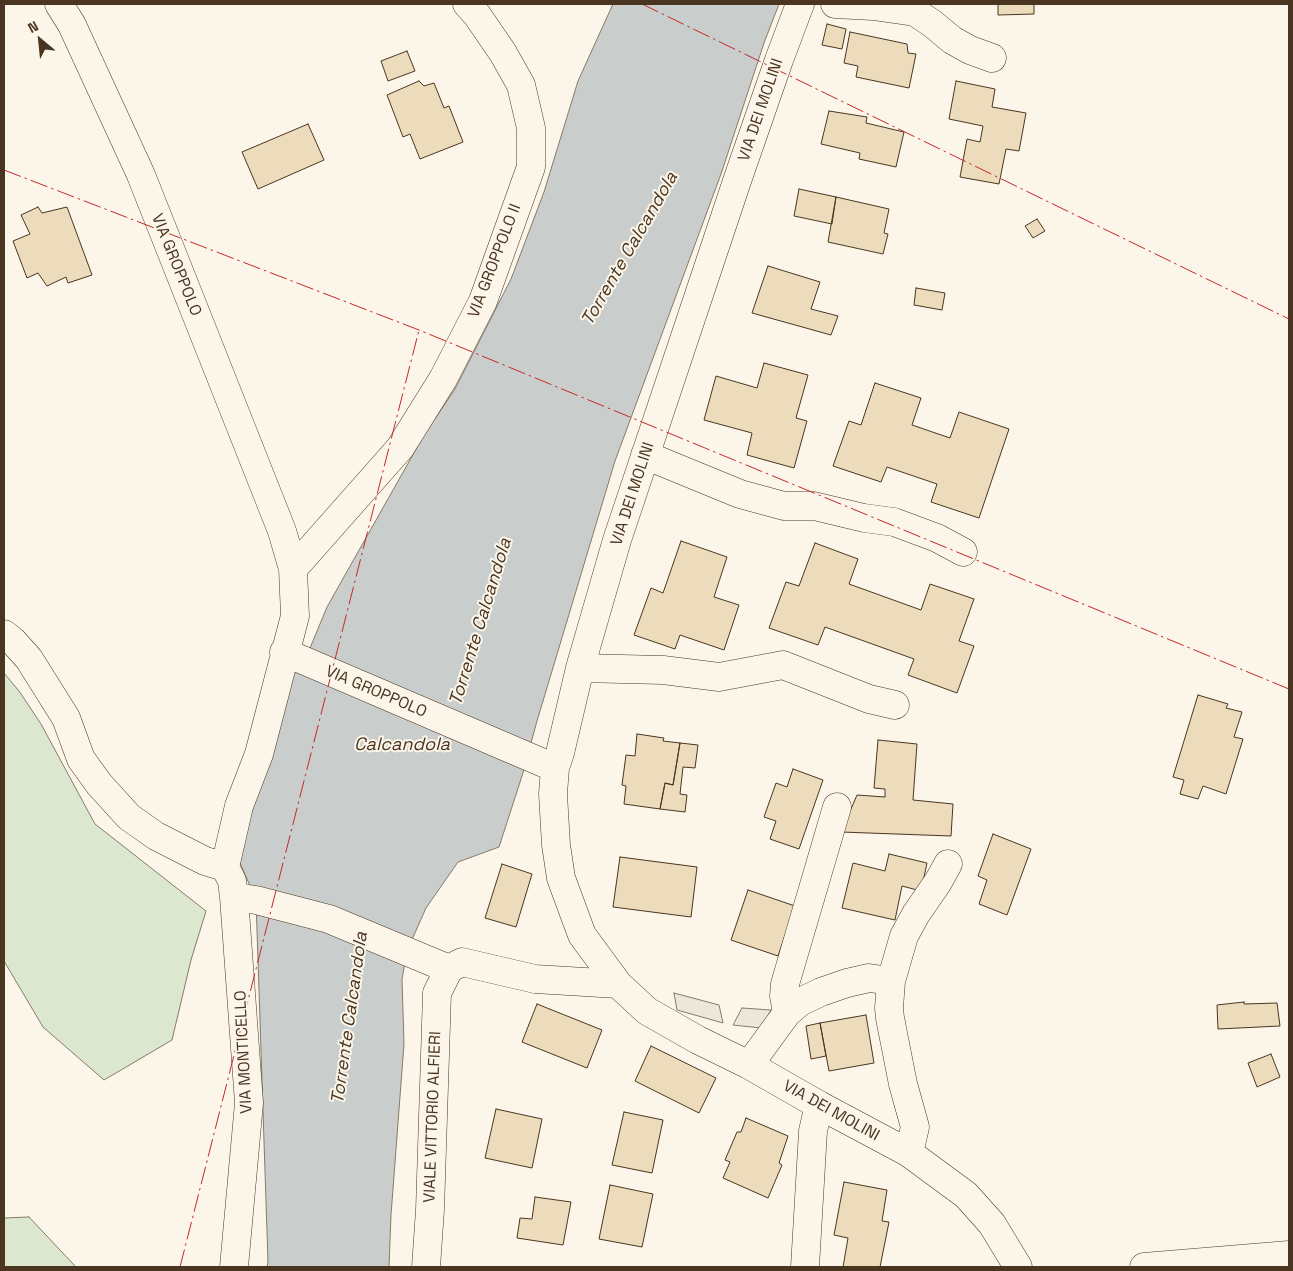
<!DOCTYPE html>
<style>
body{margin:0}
#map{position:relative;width:1293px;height:1271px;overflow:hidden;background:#fbf6e9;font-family:"Space Grotesk",sans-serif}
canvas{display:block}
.frame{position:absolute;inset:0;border:5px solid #4a3520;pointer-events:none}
.north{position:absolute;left:15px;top:15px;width:50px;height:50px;-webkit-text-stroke:4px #fbf6e9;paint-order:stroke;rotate:332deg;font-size:14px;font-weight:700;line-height:20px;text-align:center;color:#4a3520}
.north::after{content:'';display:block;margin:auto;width:18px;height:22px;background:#4a3520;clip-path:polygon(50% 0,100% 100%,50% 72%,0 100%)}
</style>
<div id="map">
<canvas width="1293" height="1271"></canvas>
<div class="frame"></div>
<div class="north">N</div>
</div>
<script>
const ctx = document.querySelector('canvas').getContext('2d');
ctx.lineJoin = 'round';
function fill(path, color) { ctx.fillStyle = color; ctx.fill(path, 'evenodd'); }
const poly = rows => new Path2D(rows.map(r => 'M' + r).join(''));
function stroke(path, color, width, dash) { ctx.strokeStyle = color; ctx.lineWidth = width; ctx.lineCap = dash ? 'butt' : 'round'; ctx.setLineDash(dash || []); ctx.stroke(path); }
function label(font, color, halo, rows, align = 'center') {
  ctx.font = font + ' "Space Grotesk",sans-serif'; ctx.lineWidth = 4; ctx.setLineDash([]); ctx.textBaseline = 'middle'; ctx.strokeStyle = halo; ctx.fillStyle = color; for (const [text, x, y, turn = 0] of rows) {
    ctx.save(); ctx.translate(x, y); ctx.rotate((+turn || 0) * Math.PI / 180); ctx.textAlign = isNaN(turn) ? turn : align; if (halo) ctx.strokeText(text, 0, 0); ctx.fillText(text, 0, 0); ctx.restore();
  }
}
const green = poly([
 [4,673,19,691,41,724,95,824,206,911,191,960,172,1040,104,1080,43,1027,4,961,4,673],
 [29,1217,76,1267,4,1267,4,1218,29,1217]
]);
const parking = poly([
 [674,993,719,1005,723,1023,677,1010,674,993],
 [742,1008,771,1010,761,1028,733,1025,742,1008]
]);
const water = poly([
 [613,4,779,4,764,43,721,174,615,461,537,721,522,776,499,847,458,862,426,908,407,951,402,979,404,1044,391,1215,389,1267,267,1267,268,1262,256,900,238,858,295,667,303,665,327,607,424,435,455,389,511,279,544,192,578,81,613,4]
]);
const building = poly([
 [998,4,1034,4,1034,14,998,15,998,4],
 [827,24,846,29,842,49,822,45,827,24],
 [850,32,907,44,908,53,916,54,909,88,856,77,858,66,844,63,850,32],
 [407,51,415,71,388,81,381,61,407,51],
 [419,81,424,86,434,83,444,108,449,106,463,142,420,159,410,134,403,137,387,95,419,81],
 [956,81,995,89,992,107,1026,113,1019,151,1006,149,999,184,960,177,967,139,980,142,983,126,949,119,956,81],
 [829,111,867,117,866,123,904,132,896,167,859,159,860,153,821,144,829,111],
 [308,124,324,160,258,189,242,152,308,124],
 [799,189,836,197,832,224,794,216,799,189],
 [836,197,889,209,884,233,888,234,883,254,828,242,836,197],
 [38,207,42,213,67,207,92,275,68,283,66,277,47,286,38,273,27,278,13,241,30,234,21,215,38,207],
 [1037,219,1045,231,1033,238,1025,226,1037,219],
 [768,266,820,282,811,309,838,316,831,335,752,313,768,266],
 [916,288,945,293,942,310,914,305,916,288],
 [764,363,808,375,796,418,807,421,794,468,747,455,752,433,704,420,716,376,757,388,764,363],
 [875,383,921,398,912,425,950,438,959,412,1009,429,979,518,931,502,937,484,887,467,881,482,833,466,849,421,861,425,875,383],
 [681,541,727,557,714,597,739,605,724,650,680,635,675,649,634,635,651,588,663,593,681,541],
 [815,543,858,559,849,584,921,610,930,584,974,599,959,641,974,646,957,693,908,675,914,659,825,627,818,645,769,628,786,582,799,586,815,543],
 [1198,695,1228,704,1226,708,1242,712,1234,737,1243,739,1226,794,1203,786,1198,799,1180,794,1184,780,1173,777,1198,695],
 [637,734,664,738,663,741,680,743,673,785,665,783,660,809,624,804,626,786,622,785,626,755,635,756,637,734],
 [878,740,917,744,913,800,953,804,951,836,841,832,857,795,885,797,885,789,874,788,878,740],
 [680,743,698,745,695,768,683,767,680,794,687,795,685,812,660,809,665,783,673,785,680,743],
 [793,769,823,780,799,849,770,839,776,821,764,817,776,783,787,787,793,769],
 [993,834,1031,849,1007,915,979,904,987,880,978,876,993,834],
 [889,854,927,863,921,891,902,886,895,920,842,908,853,863,885,871,889,854],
 [620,857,697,867,691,917,613,907,620,857],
 [502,864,532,874,516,927,485,918,502,864],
 [748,890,795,906,778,956,731,940,748,890],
 [1244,1002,1244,1004,1277,1003,1280,1026,1218,1029,1217,1005,1244,1002],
 [537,1004,602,1030,587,1068,522,1042,537,1004],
 [866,1015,874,1063,829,1071,820,1023,866,1015],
 [820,1023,826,1056,811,1059,806,1026,820,1023],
 [651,1046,716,1078,699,1113,635,1081,651,1046],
 [1271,1054,1280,1077,1257,1087,1248,1063,1271,1054],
 [496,1109,542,1119,532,1168,485,1158,496,1109],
 [624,1112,663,1120,652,1173,612,1165,624,1112],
 [746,1118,788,1136,779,1163,782,1165,768,1198,723,1178,730,1162,725,1160,737,1132,741,1132,746,1118],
 [844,1182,887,1190,882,1221,889,1222,880,1267,843,1267,848,1238,834,1235,844,1182],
 [610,1185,653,1194,642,1247,599,1239,610,1185],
 [535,1197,571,1202,563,1245,517,1238,520,1218,532,1219,535,1197]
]);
const minor = poly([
 [59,4,72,25,141,175,282,531,293,569,295,616,259,754,239,806,225,867,232,881,234,897,249,1103,234,1267],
 [800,4,779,60,738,178,617,540,580,668,560,753,555,768,553,794,556,845,561,878,582,935,618,984,647,1011,698,1040,749,1065,819,1105,909,1153,966,1195,992,1224,1018,1267],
 [835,4,873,6,915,12,933,24,952,40,970,50,992,58],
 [645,455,740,494,784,506,814,506,864,518,894,522,937,538,963,552],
 [293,569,400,448,443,379,483,301,531,167,531,128,521,85,503,53,477,15,467,4],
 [4,634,12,640,29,659,66,718,81,759,99,784,129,817,156,836,205,861,225,867],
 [284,652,555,768],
 [580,668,663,670,719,677,783,665,869,699,895,705],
 [234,897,256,900,329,919,449,969],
 [449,969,462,962,535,979,618,984],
 [787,1013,784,996,785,984,837,807],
 [749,1065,787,1013,800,1002,821,992,847,983,869,978,891,981],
 [909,1153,915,1127,903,1084,890,1018,889,1008,891,981,904,936,916,914,938,882,948,864],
 [426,1267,430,1210,437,993,449,969],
 [805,1267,813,1131,819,1105],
 [1144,1267,1289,1255]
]);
const power = poly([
 [642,4,1289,319],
 [4,170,419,330,1289,689],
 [180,1267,419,330]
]);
const streetNames = [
 ["VIA DEI MOLINI",761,110,-71],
 ["VIA GROPPOLO II",495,261,-69],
 ["VIA GROPPOLO",176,265,68],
 ["VIA DEI MOLINI",633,494,-72],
 ["VIA GROPPOLO",376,692,23],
 ["VIA MONTICELLO",244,1052,-93],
 ["VIA DEI MOLINI",831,1111,29],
 ["VIALE VITTORIO ALFIERI",433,1117,-88]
];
const waterNames = [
 ["Torrente Calcandola",630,249,-60],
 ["Torrente Calcandola",481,622,-73],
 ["Calcandola",402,745],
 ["Torrente Calcandola",350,1018,-82]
];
fill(green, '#dce7d0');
stroke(green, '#887966', 1);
fill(parking, '#ede7d9');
stroke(parking, '#887966', 1);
fill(water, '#c9cecd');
stroke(water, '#887966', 1);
fill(building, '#ecdcbc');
stroke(building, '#4a3520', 1);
stroke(minor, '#4a3520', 29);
stroke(minor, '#fbf6e9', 28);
stroke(power, '#c62828', 1, [18, 4, 2.5, 4]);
label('16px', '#4a3520', '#fbf6e9', streetNames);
label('italic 18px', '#4a3520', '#fbf6e9', waterNames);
</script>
